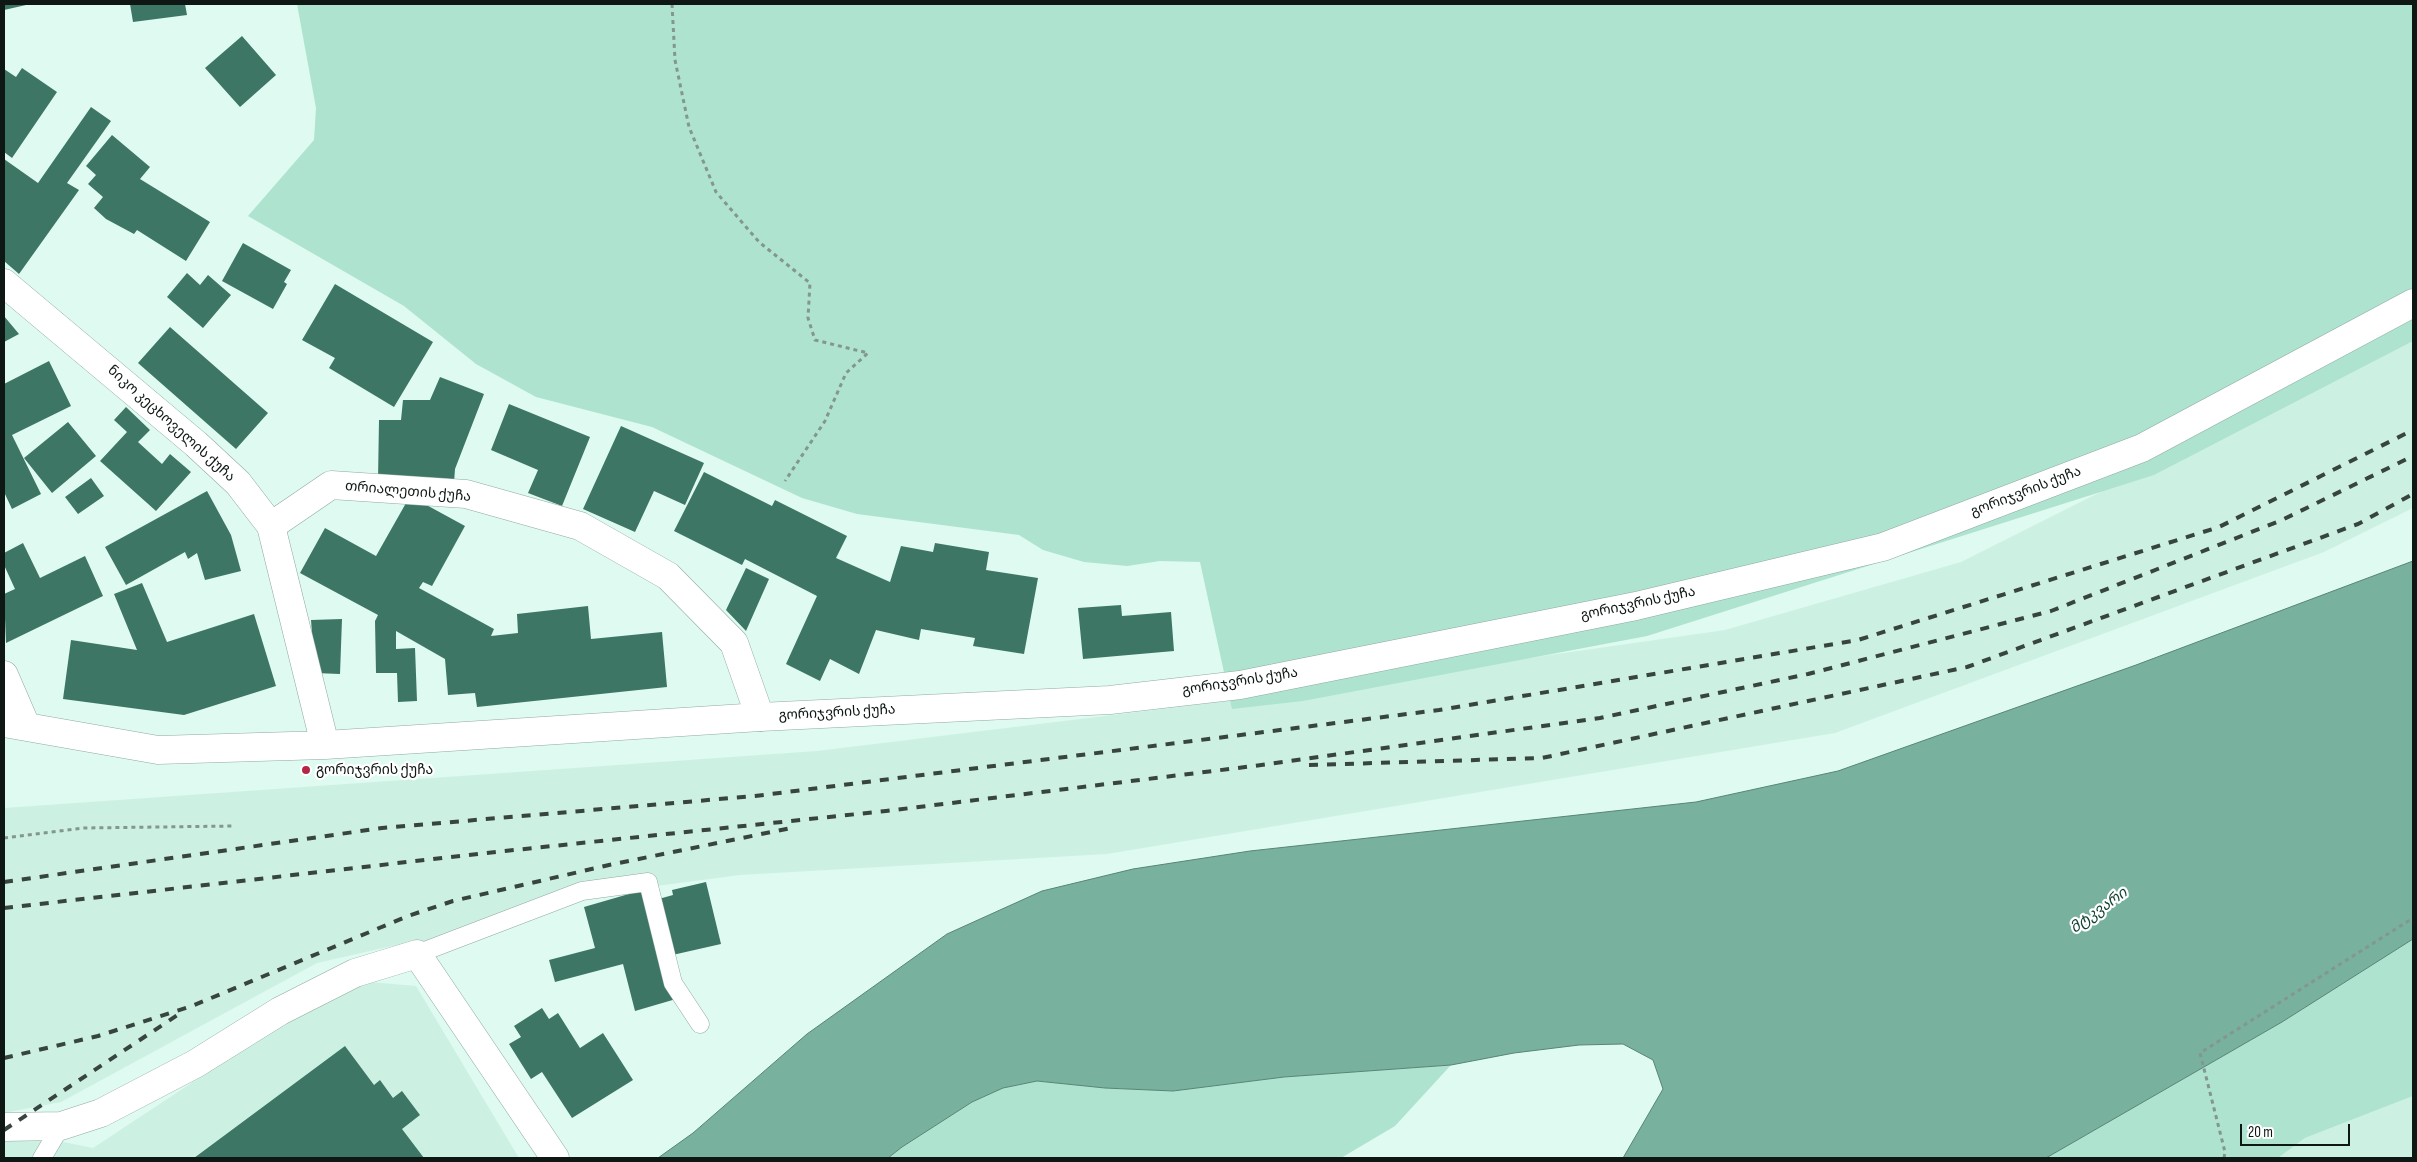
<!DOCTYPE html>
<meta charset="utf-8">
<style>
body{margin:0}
#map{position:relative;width:2417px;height:1162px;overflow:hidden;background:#dffaf0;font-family:"Sofia Sans Condensed",sans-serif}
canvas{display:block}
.frame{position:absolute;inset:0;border:5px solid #0e1714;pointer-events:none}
.scale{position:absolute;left:2240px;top:1124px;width:110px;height:22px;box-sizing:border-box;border:2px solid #0e1714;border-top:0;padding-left:6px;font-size:15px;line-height:18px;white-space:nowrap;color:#0e1714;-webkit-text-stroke:4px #fff;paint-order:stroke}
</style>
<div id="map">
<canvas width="2417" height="1162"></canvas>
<div class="frame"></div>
<div class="scale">20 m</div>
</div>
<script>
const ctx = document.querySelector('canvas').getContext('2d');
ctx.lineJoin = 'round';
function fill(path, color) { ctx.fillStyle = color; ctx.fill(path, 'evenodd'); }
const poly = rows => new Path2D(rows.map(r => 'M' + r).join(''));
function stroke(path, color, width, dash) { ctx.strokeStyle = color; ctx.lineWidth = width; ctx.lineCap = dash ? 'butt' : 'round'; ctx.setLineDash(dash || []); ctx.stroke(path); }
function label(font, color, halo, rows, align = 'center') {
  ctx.font = font + ' "Sofia Sans Condensed","Noto Sans Georgian",sans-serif'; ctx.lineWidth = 4.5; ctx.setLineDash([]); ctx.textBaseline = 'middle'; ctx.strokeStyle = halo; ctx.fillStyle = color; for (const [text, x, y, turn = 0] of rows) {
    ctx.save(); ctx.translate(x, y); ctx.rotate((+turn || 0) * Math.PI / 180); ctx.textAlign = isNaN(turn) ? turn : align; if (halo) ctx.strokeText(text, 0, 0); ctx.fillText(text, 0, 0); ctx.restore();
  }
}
const built = poly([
 [2413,335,2413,508,2324,552,1835,733,1107,854,740,875,603,893,444,938,392,946,317,963,61,1102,4,1113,4,808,817,751,1228,701,1725,630,1961,562],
 [370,982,416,986,519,1158,4,1158,4,1136,19,1133,93,1148,308,1006],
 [2413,1096,2413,1158,2278,1158,2305,1138]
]);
const green = poly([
 [297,4,2413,4,2413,341,2154,475,1647,636,1303,701,1232,709,1200,562,1160,561,1127,566,1084,562,1043,550,1019,535,857,514,802,498,652,427,536,397,476,364,404,306,248,216,314,140,316,108],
 [2413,939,2413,1096,2305,1138,2278,1158,2046,1158,2282,1022],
 [1451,1065,1395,1126,1341,1158,888,1158,902,1147,972,1102,1003,1088,1037,1081,1105,1088,1173,1091,1284,1077]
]);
const water = poly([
 [2413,561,2413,939,2282,1022,2046,1158,1623,1158,1663,1089,1653,1060,1623,1044,1579,1045,1514,1053,1451,1065,1284,1077,1173,1091,1105,1088,1037,1081,1003,1088,972,1102,902,1147,888,1158,658,1158,693,1133,807,1034,947,934,1042,891,1133,869,1250,851,1696,802,1838,771,2136,665,2413,561]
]);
const building = poly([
 [4,4,26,4,26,5,4,10],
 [130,4,185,4,187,15,133,22],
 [242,36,276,75,240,107,205,68],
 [22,68,57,92,12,158,4,152,4,69,16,77],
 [91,107,111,121,67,183,79,190,19,274,4,261,4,159,38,183],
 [112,135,150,167,140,179,210,222,186,261,137,230,134,234,106,219,94,208,103,197,88,184,96,175,86,166],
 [243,243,291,270,284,282,287,284,273,309,222,281],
 [187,273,200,285,208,275,231,295,203,328,167,297],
 [335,284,433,342,394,407,329,368,335,358,302,340],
 [4,316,19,334,4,342],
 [170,327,268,413,236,449,138,363],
 [49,361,71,406,12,435,41,494,12,509,4,492,4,384],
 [440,377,484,394,455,469,454,483,378,480,379,420,401,420,403,400,430,400],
 [509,404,590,437,562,506,528,493,538,470,491,450],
 [126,407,150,430,138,442,162,464,170,454,191,472,156,511,100,461,127,432,114,420],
 [68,422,96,456,52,493,24,458],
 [621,426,704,463,685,505,654,491,635,532,583,509],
 [704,472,772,506,775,500,847,536,836,558,890,582,901,546,933,552,935,543,989,552,986,570,1038,578,1024,654,973,646,975,638,921,629,919,640,876,630,859,674,830,659,820,681,786,664,817,596,745,559,742,565,674,531],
 [91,478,104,496,78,514,65,497],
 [207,491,231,535,241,571,205,580,197,553,188,559,185,552,126,585,105,547],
 [410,496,465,526,432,586,423,582,419,588,494,629,491,636,518,633,517,614,588,606,591,639,662,632,667,687,477,707,475,693,448,695,445,659,396,631,396,649,415,648,417,701,398,702,397,673,376,673,375,621,378,615,300,573,325,528,376,556],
 [23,543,40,578,85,556,103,596,6,643,4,594,15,589,4,565,4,553],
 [746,568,769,579,746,631,726,610],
 [142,583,167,642,254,614,276,686,184,715,63,699,71,640,137,650,114,594],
 [1121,605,1122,616,1171,612,1174,651,1083,659,1078,608],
 [342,619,340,674,315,673,311,620],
 [706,882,721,944,668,956,655,900,673,895,672,890],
 [646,889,676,999,635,1011,623,964,555,982,549,960,595,948,584,907],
 [542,1008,549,1019,558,1013,580,1048,603,1033,633,1080,572,1118,542,1072,531,1079,509,1044,521,1037,514,1026],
 [345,1046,374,1085,380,1080,393,1098,402,1091,420,1115,402,1129,424,1158,194,1158]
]);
const path = poly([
 [672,4,675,60,689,127,716,192,759,242,810,283,808,318,815,340,868,353,846,373,825,421,785,481],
 [4,838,84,828,233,826],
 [2224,1158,2225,1152,2200,1053,2413,918]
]);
const service = poly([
 [417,954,582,891,648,882,673,983,700,1024],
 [42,1158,61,1126]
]);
const minor = poly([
 [271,526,331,485,466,494,580,526,668,576,734,643,760,717],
 [4,675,26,726],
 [4,1127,61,1126,101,1113,195,1064,280,1011,355,973,417,954,555,1158]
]);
const secondary = poly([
 [4,283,196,444,238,483,271,526,325,745],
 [4,723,158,750,325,745,760,717,1110,700,1240,685,1636,606,1883,547,2142,448,2413,303]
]);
const rail = poly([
 [1309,765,1542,758,1967,667,2358,524,2413,494],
 [4,882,382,828,755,796,1439,710,1858,640,2219,527,2413,430],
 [4,908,486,853,886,811,1254,766,1600,718,1808,674,2051,611,2282,520,2413,456],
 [4,1058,98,1036,192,1006,408,916,453,901,609,865,796,827],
 [4,1130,179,1014]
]);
const markers = [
 [306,770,5,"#b62546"]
];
const streetNames = [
 ["ნიკო კეცხოველის ქუჩა",171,424,42],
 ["თრიალეთის ქუჩა",408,492,5],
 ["გორიჯვრის ქუჩა",2026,492,-21],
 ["გორიჯვრის ქუჩა",1638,604,-12],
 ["გორიჯვრის ქუჩა",1240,682,-9],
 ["გორიჯვრის ქუჩა",837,713,-3]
];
const poiNames = [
 ["გორიჯვრის ქუჩა",316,770]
];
const waterNames = [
 ["მტკვარი",2099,911,-36]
];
fill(built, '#ccf1e3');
fill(green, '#aee3d0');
fill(water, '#78b29e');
stroke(water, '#588475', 1);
fill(building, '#3d7664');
stroke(service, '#90aaa0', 19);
stroke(minor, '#90aaa0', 29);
stroke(secondary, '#90aaa0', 29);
stroke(path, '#83968f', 3, [4, 4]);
stroke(service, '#fff', 18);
stroke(minor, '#fff', 28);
stroke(secondary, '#fff', 28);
stroke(rail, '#384440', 4, [9, 9]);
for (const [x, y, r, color] of markers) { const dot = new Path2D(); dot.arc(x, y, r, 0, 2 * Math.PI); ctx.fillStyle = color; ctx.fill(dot); stroke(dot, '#fff', 2); }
label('14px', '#0e1714', '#fff', streetNames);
label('14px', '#0e1714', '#fff', poiNames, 'left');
label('italic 15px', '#0e4133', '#fff', waterNames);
</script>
